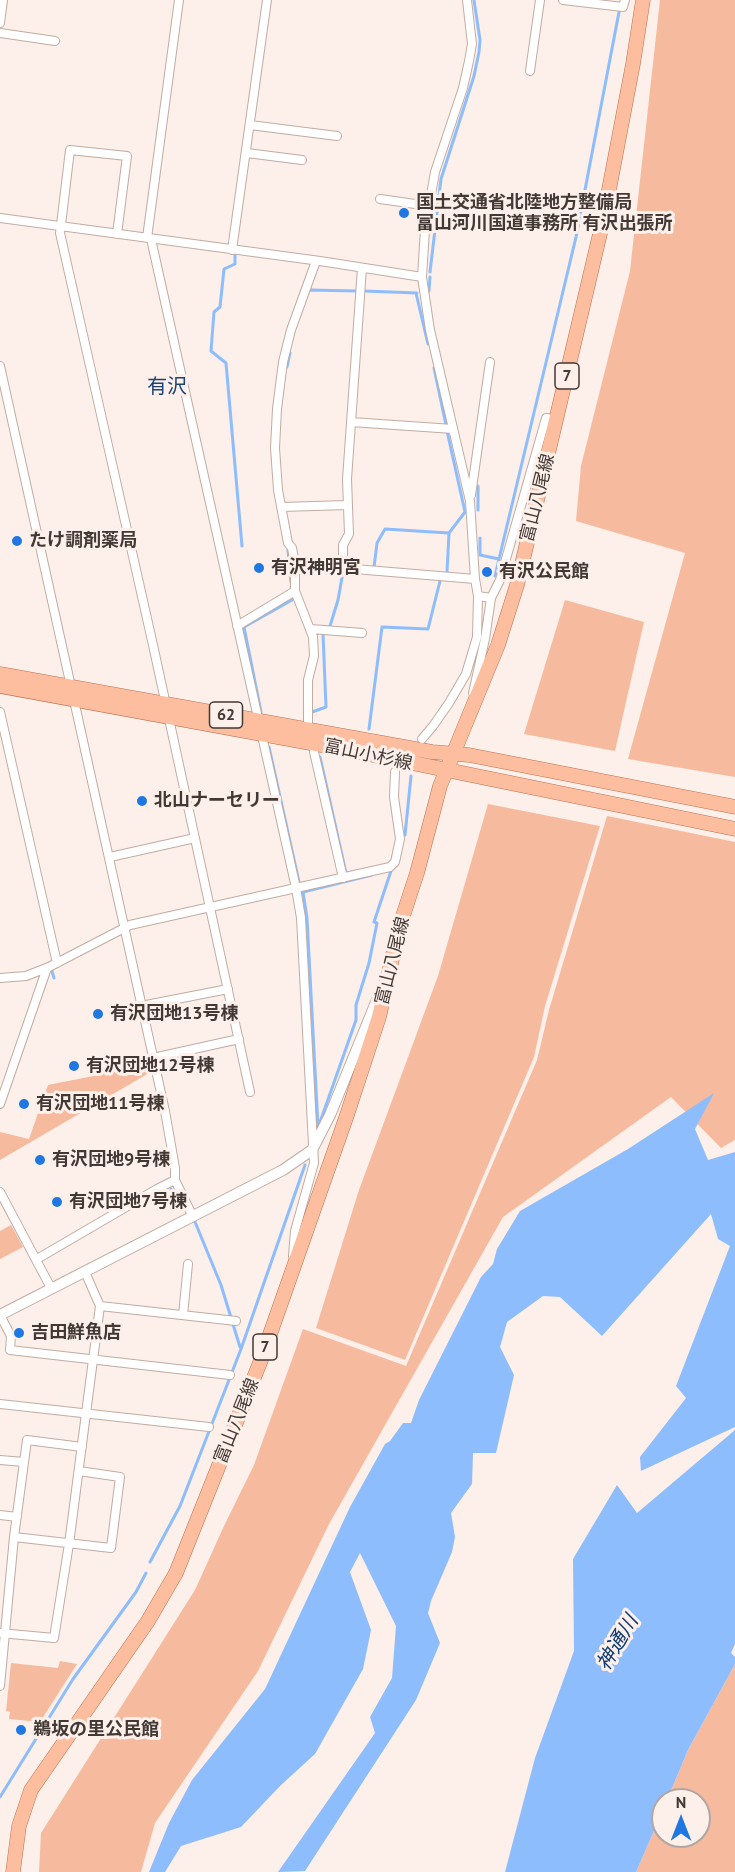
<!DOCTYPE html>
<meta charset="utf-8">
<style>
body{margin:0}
#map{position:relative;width:735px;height:1872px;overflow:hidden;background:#fdefe9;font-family:"PT Sans",sans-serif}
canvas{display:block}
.north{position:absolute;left:651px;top:1788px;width:60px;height:60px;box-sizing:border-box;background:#fdefe9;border:2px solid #b2a6a1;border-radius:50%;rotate:0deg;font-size:16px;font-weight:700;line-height:24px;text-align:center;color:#423935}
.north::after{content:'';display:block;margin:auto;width:21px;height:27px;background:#1f78e1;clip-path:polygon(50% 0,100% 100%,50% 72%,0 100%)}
</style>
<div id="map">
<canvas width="735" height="1872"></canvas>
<div class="north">N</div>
</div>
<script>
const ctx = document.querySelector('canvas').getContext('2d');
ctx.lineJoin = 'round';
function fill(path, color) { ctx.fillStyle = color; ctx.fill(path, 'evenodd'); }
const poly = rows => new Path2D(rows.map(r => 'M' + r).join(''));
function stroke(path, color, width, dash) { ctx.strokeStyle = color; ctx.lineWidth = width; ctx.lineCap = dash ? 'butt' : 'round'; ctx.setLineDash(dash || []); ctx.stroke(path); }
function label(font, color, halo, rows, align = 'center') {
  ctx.font = font + ' "PT Sans","Noto Sans JP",sans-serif'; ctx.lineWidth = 6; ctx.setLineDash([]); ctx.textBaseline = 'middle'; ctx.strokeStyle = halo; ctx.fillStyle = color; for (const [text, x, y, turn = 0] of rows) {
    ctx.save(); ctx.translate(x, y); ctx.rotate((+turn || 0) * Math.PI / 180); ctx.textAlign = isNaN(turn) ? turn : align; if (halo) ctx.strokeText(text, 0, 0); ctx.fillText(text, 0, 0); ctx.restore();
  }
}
const green = poly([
 [660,0,735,0,735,777,628,759,685,553,576,521,581,466,630,271],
 [565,600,644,622,615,751,524,734],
 [488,804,600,826,545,1006,534,1057,405,1360,316,1328,359,1190,438,976],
 [607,816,735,842,735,1140,721,1148,671,1097,503,1217,329,1524,258,1671,155,1823,141,1872,39,1872,41,1833,195,1590,224,1526,254,1465,303,1329,406,1366,537,1060,549,1010],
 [145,1063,149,1073,0,1160,0,1132,29,1139,48,1085,139,1067],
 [11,1225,23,1247,0,1259,0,1231],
 [60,1661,77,1664,40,1722,9,1719,10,1712,6,1711,11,1663,58,1668],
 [735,1664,735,1872,636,1872,663,1810,663,1836,699,1836,699,1800,667,1800,688,1750]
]);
const water = poly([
 [714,1093,695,1129,708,1160,735,1152,735,1427,641,1471,640,1457,686,1398,676,1386,730,1246,718,1239,711,1214,602,1336,560,1297,543,1296,507,1322,500,1347,514,1375,496,1453,473,1453,472,1484,451,1513,455,1537,452,1552,431,1601,428,1613,440,1643,416,1700,305,1871,278,1872,375,1733,370,1717,392,1678,396,1626,360,1553,350,1572,371,1630,363,1669,315,1754,281,1785,241,1827,181,1846,165,1872,149,1872,169,1823,192,1780,265,1689,350,1507,385,1444,390,1441,403,1423,411,1423,419,1400,481,1277,493,1264,497,1249,520,1211,628,1149],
 [735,1430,735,1644,731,1653,735,1657,735,1664,688,1750,667,1800,663,1800,663,1810,636,1872,505,1872,535,1758,574,1651,573,1559,617,1485,637,1513]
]);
const stream = poly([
 [235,255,235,264,224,269,220,307,214,312,211,351,226,363,242,546],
 [430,272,441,179,474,76,479,52,480,40,474,0],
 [364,291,417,293],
 [308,292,309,290,357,291],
 [428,292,429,291,430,277],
 [416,293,428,344],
 [287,367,290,353],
 [434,368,446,425],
 [478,510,478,486],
 [480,538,480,555,499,559,495,576],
 [288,550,291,582],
 [499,559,576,237,619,12],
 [374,567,377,543,385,529,449,533],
 [447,572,449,533,465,512,447,431],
 [330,626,338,600,343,572],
 [261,712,244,627,292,600],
 [312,712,326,707,323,634],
 [369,729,382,627,428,629,440,581],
 [269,747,299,882],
 [320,757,346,873],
 [405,835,411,776],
 [52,971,54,978],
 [319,1125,356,1020,356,1005,369,963,377,923,374,922,391,871],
 [318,1127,307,918,303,892,372,875],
 [171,1189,175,1196],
 [195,1222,221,1285,240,1347],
 [150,1562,180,1506,241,1349,305,1165],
 [0,1797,73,1679,136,1592,146,1573]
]);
const minor = poly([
 [467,0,472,44,469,61,463,88,435,172,425,229,422,277,430,330,470,501,475,579,478,596,491,598],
 [563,0,623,7,625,0],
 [0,23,3,0],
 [0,33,55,41],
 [530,71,540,0],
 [250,125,337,136],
 [247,153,302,160],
 [380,199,429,206],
 [0,218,320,261,422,277],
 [117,234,127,156,70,150,60,233,153,645,250,1092],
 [147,238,179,0],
 [151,239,296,888,390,867,395,862,400,839,394,797,395,772],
 [232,250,267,0],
 [0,366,165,1111,175,1168,175,1180,193,1217],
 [351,422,453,429],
 [471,495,490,362],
 [281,507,348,505],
 [295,564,475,579],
 [343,568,343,545,349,534,347,479,362,268],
 [237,626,295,591],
 [311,629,362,633],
 [473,693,485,639,491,598,500,580,546,418,558,419],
 [0,712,57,963],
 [308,723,308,680,314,656,313,637,295,591,295,564,292,548,288,543,278,490,275,448,277,409,283,362,291,330,316,261],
 [422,739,433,726,449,703,466,674,477,637,478,596],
 [314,752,343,878],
 [110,857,195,838],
 [0,978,26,976,49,967,130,925,296,888,301,918,314,1163,295,1231,293,1256],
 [141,1006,228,989],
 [153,1058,239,1039],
 [0,1104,47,968],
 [0,1192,51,1288],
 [37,1259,157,1189,175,1180],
 [100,1306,236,1321],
 [0,1315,11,1336,10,1350,230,1375],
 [183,1315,188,1264],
 [0,1404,209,1427],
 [0,1460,24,1462],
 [0,1515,17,1517],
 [14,1537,111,1548,120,1477,79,1471],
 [0,1633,54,1638,69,1544,100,1306,85,1272],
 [0,1686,14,1537,27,1440,82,1447]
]);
const tertiary = poly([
 [0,1315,283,1170,312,1150,330,1115,379,995]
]);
const primary = poly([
 [0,674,432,752,469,755,735,807],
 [0,686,354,751,735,829],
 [13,1872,19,1826,31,1790,148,1621,176,1573,261,1360,347,1115,379,1017,399,928,417,873,440,786,498,645,517,585,603,221,633,64,643,0]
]);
const markers = [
 [404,213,6,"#1f78e1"],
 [17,541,6,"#1f78e1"],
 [259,568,6,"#1f78e1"],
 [487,572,6,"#1f78e1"],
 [142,801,6,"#1f78e1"],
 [98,1014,6,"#1f78e1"],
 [74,1066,6,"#1f78e1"],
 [24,1104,6,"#1f78e1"],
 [40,1160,6,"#1f78e1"],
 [57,1202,6,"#1f78e1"],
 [19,1333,6,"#1f78e1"],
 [21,1730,6,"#1f78e1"]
];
const shields = [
 [567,376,24],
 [226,715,33],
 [265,1347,24]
];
const shieldNames = [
 ["7",567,376],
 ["62",226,715],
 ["7",265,1347]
];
const poiNames = [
 ["国土交通省北陸地方整備局",416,203],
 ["富山河川国道事務所 有沢出張所",416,224],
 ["たけ調剤薬局",29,541],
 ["有沢神明宮",271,568],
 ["有沢公民館",499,572],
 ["北山ナーセリー",154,801],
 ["有沢団地13号棟",110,1014],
 ["有沢団地12号棟",86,1066],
 ["有沢団地11号棟",36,1104],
 ["有沢団地9号棟",52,1160],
 ["有沢団地7号棟",69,1202],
 ["吉田鮮魚店",31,1333],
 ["鵜坂の里公民館",33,1730]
];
const streetNames = [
 ["富山八尾線",538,498,-76],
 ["富山小杉線",368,755,12],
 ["富山八尾線",393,961,-76],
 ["富山八尾線",237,1421,-68]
];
const neighbourhoodNames = [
 ["有沢",167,387]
];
const waterNames = [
 ["神通川",618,1643,-59]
];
fill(green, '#f6ba9e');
fill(water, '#8dbdfd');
stroke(stream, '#8dbdfd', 3);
stroke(minor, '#c1aca2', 10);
stroke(tertiary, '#c1aca2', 12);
stroke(primary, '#ba7351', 15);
stroke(minor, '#fff', 8);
stroke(tertiary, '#fff', 10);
stroke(primary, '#fdbea0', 14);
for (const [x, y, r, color] of markers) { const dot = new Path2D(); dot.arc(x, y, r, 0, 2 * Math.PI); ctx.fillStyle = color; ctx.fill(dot); stroke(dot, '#fdefe9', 2); }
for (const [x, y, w] of shields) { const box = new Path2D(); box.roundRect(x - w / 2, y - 13, w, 26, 4.5); ctx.fillStyle = '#fdefe9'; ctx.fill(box); stroke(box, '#423935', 1.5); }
label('bold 16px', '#423935', null, shieldNames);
label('bold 18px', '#423935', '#fdefe9', poiNames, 'left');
label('18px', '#423935', '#fdefe9', streetNames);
label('20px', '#1b4378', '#fdefe9', neighbourhoodNames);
label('italic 20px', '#0c3b73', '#fdefe9', waterNames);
</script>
